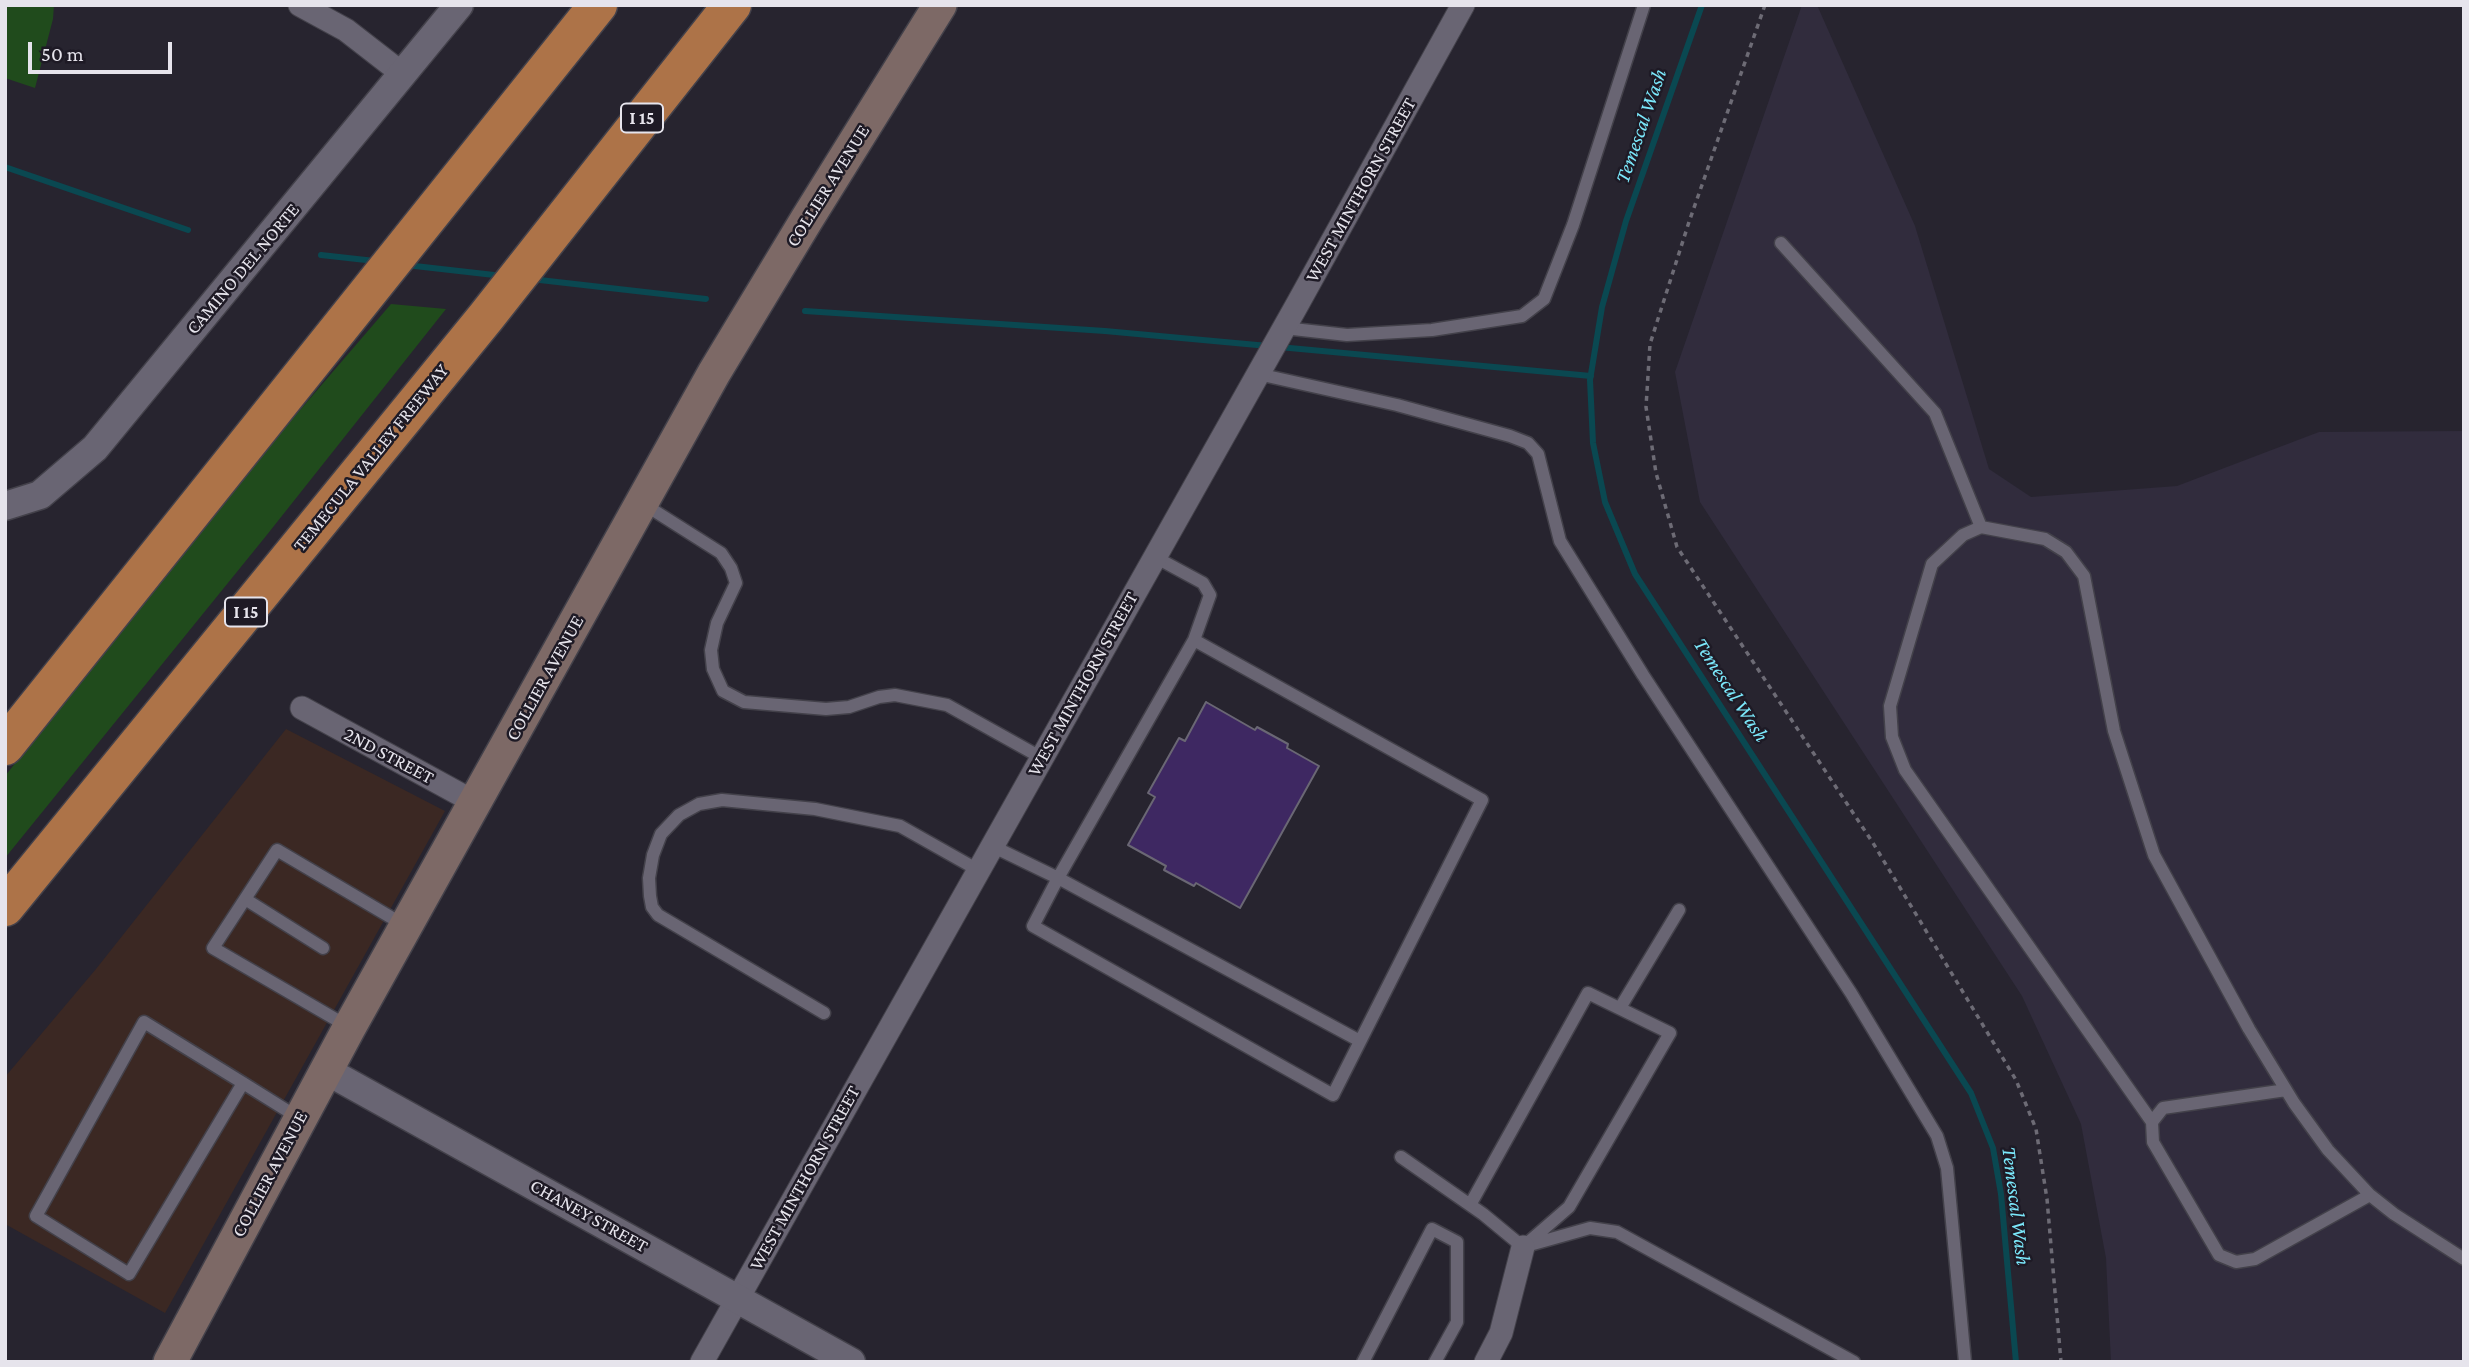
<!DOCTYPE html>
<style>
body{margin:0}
#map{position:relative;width:2469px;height:1367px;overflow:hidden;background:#27242f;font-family:"Crimson Pro",serif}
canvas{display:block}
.frame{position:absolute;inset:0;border:7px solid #e6e4ec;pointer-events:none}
.scale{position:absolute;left:28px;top:42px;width:144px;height:32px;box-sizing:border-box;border:4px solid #e6e4ec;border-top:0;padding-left:9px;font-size:21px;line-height:24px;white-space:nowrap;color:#e6e4ec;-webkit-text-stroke:5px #1e1a25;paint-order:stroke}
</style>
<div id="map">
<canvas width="2469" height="1367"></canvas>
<div class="frame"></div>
<div class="scale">50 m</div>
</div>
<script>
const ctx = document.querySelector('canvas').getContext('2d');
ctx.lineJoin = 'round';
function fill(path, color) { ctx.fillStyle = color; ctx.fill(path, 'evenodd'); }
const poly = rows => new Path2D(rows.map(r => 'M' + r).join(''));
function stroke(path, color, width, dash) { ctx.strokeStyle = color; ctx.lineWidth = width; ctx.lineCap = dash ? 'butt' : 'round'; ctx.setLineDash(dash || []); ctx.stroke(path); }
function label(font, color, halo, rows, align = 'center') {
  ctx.font = font + ' "Crimson Pro",serif'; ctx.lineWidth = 5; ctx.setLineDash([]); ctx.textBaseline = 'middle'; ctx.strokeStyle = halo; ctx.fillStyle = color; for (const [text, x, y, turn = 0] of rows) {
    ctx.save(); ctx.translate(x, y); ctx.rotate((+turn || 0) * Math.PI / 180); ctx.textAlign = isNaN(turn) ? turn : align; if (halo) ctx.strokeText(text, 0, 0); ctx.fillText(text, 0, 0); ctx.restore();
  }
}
const commercial = poly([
 [286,729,445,811,165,1313,5,1224,5,1077,96,969]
]);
const built = poly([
 [1802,5,1817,5,1915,226,1989,469,2031,497,2177,486,2319,432,2464,431,2464,1362,2111,1362,2106,1258,2081,1124,2022,996,1700,502,1675,372]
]);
const green = poly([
 [5,5,54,5,53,19,35,88,5,78],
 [391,304,446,309,266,536,5,858,5,776,246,473]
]);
const stream = poly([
 [1702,5,1626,221,1602,307,1590,380,1593,443,1605,502,1635,574,1971,1093,1993,1148,2001,1194,2016,1362],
 [5,167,188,230],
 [321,255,375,261],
 [406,265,503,276],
 [531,279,706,299],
 [805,311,1105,331,1268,346],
 [1279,347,1591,376]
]);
const building = poly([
 [1206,702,1255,730,1257,727,1288,744,1287,748,1319,766,1240,908,1196,883,1194,886,1164,870,1166,866,1128,845,1155,797,1148,793,1179,738,1185,741,1206,702]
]);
const path = poly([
 [1765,5,1689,222,1650,344,1646,407,1656,473,1677,547,1873,843,2016,1080,2036,1129,2047,1199,2061,1362]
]);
const service = poly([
 [1781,243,1935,413,1981,527],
 [1284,328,1347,335,1432,330,1522,316,1544,299,1573,225,1644,5],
 [1258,374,1397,405,1510,436,1528,443,1538,454,1560,541,1643,675,1851,993,1937,1136,1947,1168,1965,1362],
 [642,503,721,553,731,568,736,583,717,623,711,650,713,669,723,691,744,702,826,709,849,707,879,697,895,695,947,705,1042,758],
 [1155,557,1203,583,1210,595,1194,640,1058,878,1360,1041],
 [992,846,1058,878,1033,926,1333,1095,1482,800,1194,640],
 [245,899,323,948],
 [1620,1008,1679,910],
 [824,1013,658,915,652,907,650,896,649,878,653,855,661,834,679,815,699,804,722,800,815,809,900,826,978,870],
 [349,1027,213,948,277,850,404,925],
 [243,1083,129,1274,36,1216,144,1022,243,1083,299,1118],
 [2286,1090,2163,1108,2152,1122,2153,1142,2219,1255,2236,1262,2255,1259,2370,1195],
 [2152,1122,1905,770,1892,737,1890,706,1932,564,1963,535,1981,527,2045,539,2066,552,2084,576,2114,731,2154,855,2249,1029,2294,1103,2328,1150,2370,1195,2394,1214,2464,1259],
 [1401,1157,1483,1214,1523,1247],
 [1470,1205,1588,993,1670,1033,1569,1207,1523,1247],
 [1526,1246,1590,1228,1617,1232,1854,1362],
 [1363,1362,1432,1229,1457,1242,1457,1322,1435,1362]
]);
const minor = poly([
 [300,5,346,30,404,75],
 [302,708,476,803],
 [702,1362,1297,305,1463,5],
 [1486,1362,1501,1333,1523,1247]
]);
const tertiary = poly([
 [5,506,40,495,95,448,459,5],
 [327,1071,851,1362]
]);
const secondary = poly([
 [170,1362,349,1028,714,373,807,219,940,5]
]);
const motorway = poly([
 [5,746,598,5],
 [5,907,486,317,732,5]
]);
const shields = [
 [642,118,42],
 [246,612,42]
];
const shieldNames = [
 ["I 15",642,118],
 ["I 15",246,612]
];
const streetNames = [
 ["COLLIER AVENUE",828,186,-58],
 ["WEST MINTHORN STREET",1361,190,-61],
 ["CAMINO DEL NORTE",243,269,-50],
 ["TEMECULA VALLEY FREEWAY",371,458,-51],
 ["COLLIER AVENUE",545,678,-61],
 ["WEST MINTHORN STREET",1083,684,-61],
 ["2ND STREET",389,756,28],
 ["COLLIER AVENUE",270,1174,-62],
 ["WEST MINTHORN STREET",805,1178,-61],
 ["CHANEY STREET",589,1216,29]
];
const waterNames = [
 ["Temescal Wash",1641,126,-71],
 ["Temescal Wash",1731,690,57],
 ["Temescal Wash",2016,1206,83]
];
fill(commercial, '#3b2823');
fill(built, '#312c3d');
fill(green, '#204b1c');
stroke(stream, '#0a4851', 6);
fill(building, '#3e2862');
stroke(building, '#6a6774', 2);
stroke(service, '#43414a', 15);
stroke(minor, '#43414a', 25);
stroke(tertiary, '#43414a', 31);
stroke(secondary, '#43414a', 36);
stroke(motorway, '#43414a', 41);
stroke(path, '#6d6b75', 3.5, [5, 5]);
stroke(service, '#696573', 12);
stroke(minor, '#696573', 23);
stroke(tertiary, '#696573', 28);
stroke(secondary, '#7d6966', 33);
stroke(motorway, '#ad7348', 38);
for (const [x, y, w] of shields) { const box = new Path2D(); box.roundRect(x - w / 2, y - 14.5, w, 29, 5); ctx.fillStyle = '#1e1a25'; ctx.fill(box); stroke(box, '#e6e4ec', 2); }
label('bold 18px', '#e6e4ec', null, shieldNames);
label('19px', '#e6e4ec', '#1e1a25', streetNames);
label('italic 21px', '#7be8fb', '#1e1a25', waterNames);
</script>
